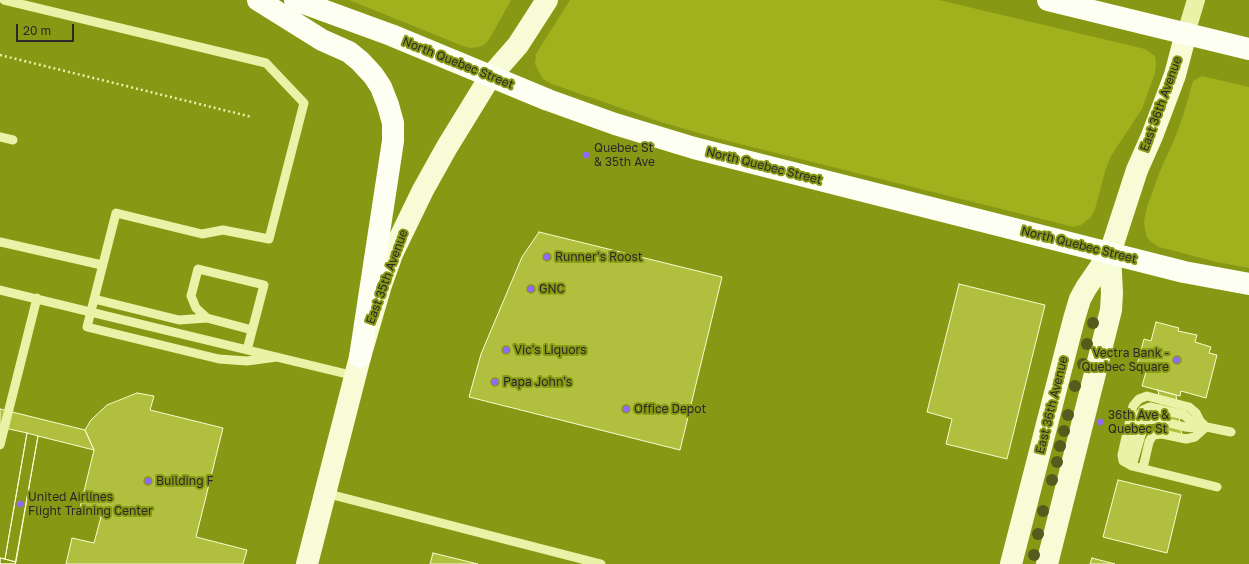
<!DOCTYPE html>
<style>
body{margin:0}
#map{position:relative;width:1249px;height:564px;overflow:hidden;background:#879815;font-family:"Golos Text",sans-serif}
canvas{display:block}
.scale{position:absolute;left:16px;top:24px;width:58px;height:18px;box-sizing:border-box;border:2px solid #292929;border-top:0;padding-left:5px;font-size:12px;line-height:14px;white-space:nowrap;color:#292929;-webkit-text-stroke:3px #879815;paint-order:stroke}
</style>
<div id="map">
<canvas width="1249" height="564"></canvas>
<div class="scale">20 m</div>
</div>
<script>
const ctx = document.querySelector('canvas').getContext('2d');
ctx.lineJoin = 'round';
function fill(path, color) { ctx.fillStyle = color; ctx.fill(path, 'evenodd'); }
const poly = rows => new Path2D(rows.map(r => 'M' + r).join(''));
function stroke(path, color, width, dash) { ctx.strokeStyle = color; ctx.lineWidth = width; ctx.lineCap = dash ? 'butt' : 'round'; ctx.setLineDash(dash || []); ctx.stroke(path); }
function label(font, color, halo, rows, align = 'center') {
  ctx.font = font + ' "Golos Text",sans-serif'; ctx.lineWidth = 4; ctx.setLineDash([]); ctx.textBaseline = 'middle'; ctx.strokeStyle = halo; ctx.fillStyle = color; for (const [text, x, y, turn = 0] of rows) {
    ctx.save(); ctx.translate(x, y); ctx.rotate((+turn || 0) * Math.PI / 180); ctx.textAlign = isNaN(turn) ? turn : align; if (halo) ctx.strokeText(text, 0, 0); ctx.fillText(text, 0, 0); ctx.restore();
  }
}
const green = poly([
 [349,0,511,0,490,38,484,45,478,47,471,48,463,46],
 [570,0,939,0,1145,49,1155,56,1156,63,1155,73,1142,109,1111,156,1106,168,1095,209,1091,217,1081,225,1074,227,720,139,661,122,552,84,543,79,539,72,535,64,536,54],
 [1202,76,1249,87,1249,268,1217,262,1159,247,1151,242,1147,237,1145,230,1144,221,1147,207,1160,171,1175,138,1183,116,1193,81]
]);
const building = poly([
 [539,232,722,277,680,450,469,397,481,354,522,257,539,232],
 [959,284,1045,305,1007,459,946,444,952,419,927,412,959,284],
 [1156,322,1179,328,1178,331,1197,335,1195,342,1211,347,1209,353,1217,355,1206,398,1181,391,1180,396,1142,386,1147,368,1137,365,1144,339,1151,341,1156,322],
 [1158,390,1176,395,1182,436,1164,431,1158,390],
 [137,393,154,396,150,410,223,428,196,537,247,550,243,564,66,564,72,538,94,543,101,517,79,512,94,450,85,430,91,420,107,405,137,393],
 [0,409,85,430,94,450,38,436,15,564,0,564,0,558,5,559,27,433,0,427,0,409],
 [27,433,38,436,16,562,5,559,27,433],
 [1118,480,1181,495,1167,553,1103,537,1118,480],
 [433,553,478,564,430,564,433,553],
 [0,558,16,562,15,564,0,564,0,558],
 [1092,558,1115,564,1090,564,1092,558]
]);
const path = poly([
 [0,55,252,117]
]);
const lane = poly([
 [4,0,266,63,304,103,269,239,223,230,202,234,116,213,87,327,219,359,247,361,277,357],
 [0,137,13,140],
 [0,242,102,265],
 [0,290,355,376],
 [94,299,179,320,207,318],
 [247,350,264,285,198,269,191,296,196,308,207,318,252,330],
 [1206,427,1200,421,1196,413,1189,407,1147,396,1139,399,1133,406,1122,455,1123,461,1132,466,1217,487],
 [0,445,37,298],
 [1127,462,1138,418,1143,410,1150,407,1184,415,1192,422,1197,425,1231,432],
 [1132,466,1144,425,1148,420,1154,419,1185,427,1195,428,1201,428],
 [1143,468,1149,442,1153,435,1162,434,1186,439,1195,437,1206,427],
 [325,493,601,564]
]);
const street = poly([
 [1186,33,1196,0]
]);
const secondary = poly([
 [307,564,360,357,381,285,392,254,423,190,447,147,490,77,518,45,547,0],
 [1011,564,1074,319,1080,299,1086,288,1110,253,1137,170,1152,136,1175,75,1186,33],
 [1047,564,1111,310,1112,293,1110,253]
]);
const primary = poly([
 [258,0,322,40,349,52,360,61,373,75,381,87,388,105,393,123,393,141,360,357],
 [295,0,391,35,548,100,615,124,694,148,1184,272,1249,284],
 [1048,0,1249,49]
]);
const trees = [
 [1093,323],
 [1087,344],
 [1083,364],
 [1075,386],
 [1068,415],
 [1064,431],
 [1060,446],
 [1057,462],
 [1052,480],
 [1043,511],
 [1038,534],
 [1034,555]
];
const markers = [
 [586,155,4,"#9268ff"],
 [547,257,4,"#9268ff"],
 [531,289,4,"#9268ff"],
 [506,350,4,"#9268ff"],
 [1177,360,4,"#9268ff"],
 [495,382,4,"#9268ff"],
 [626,409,4,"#9268ff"],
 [1100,422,4,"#9268ff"],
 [148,481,4,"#9268ff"],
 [20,504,4,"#9268ff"]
];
const streetNames = [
 ["North Quebec Street",458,63,22],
 ["East 36th Avenue",1161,104,-70],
 ["North Quebec Street",764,166,14],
 ["North Quebec Street",1079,245,14],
 ["East 35th Avenue",387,277,-70],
 ["East 36th Avenue",1052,405,-76]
];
const poiNames = [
 ["Quebec St",594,148],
 ["& 35th Ave",594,162],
 ["Runner's Roost",555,257],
 ["GNC",539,289],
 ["Vic's Liquors",514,350],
 ["Vectra Bank -",1169,353,"right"],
 ["Quebec Square",1169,367,"right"],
 ["Papa John's",503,382],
 ["Office Depot",634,409],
 ["36th Ave &",1108,415],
 ["Quebec St",1108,429],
 ["Building F",156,481],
 ["United Airlines",28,497],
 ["Flight Training Center",28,511]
];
fill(green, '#a0b11d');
fill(building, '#b0bf3d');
stroke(building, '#f7fdcf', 1);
stroke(path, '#eaf2a7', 2.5, [2, 3]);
stroke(lane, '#eaf2a7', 9);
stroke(street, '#eaf2a7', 18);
stroke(secondary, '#f7fcd6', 22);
stroke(primary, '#fdfff2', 22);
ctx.fillStyle = '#535b1d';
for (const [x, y] of trees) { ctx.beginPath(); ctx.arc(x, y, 6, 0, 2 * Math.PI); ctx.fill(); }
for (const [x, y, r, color] of markers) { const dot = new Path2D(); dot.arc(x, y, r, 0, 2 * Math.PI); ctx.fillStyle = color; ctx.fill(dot); stroke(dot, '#879815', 1.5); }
label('12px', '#292929', '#879815', streetNames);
label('12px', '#292929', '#879815', poiNames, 'left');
</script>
